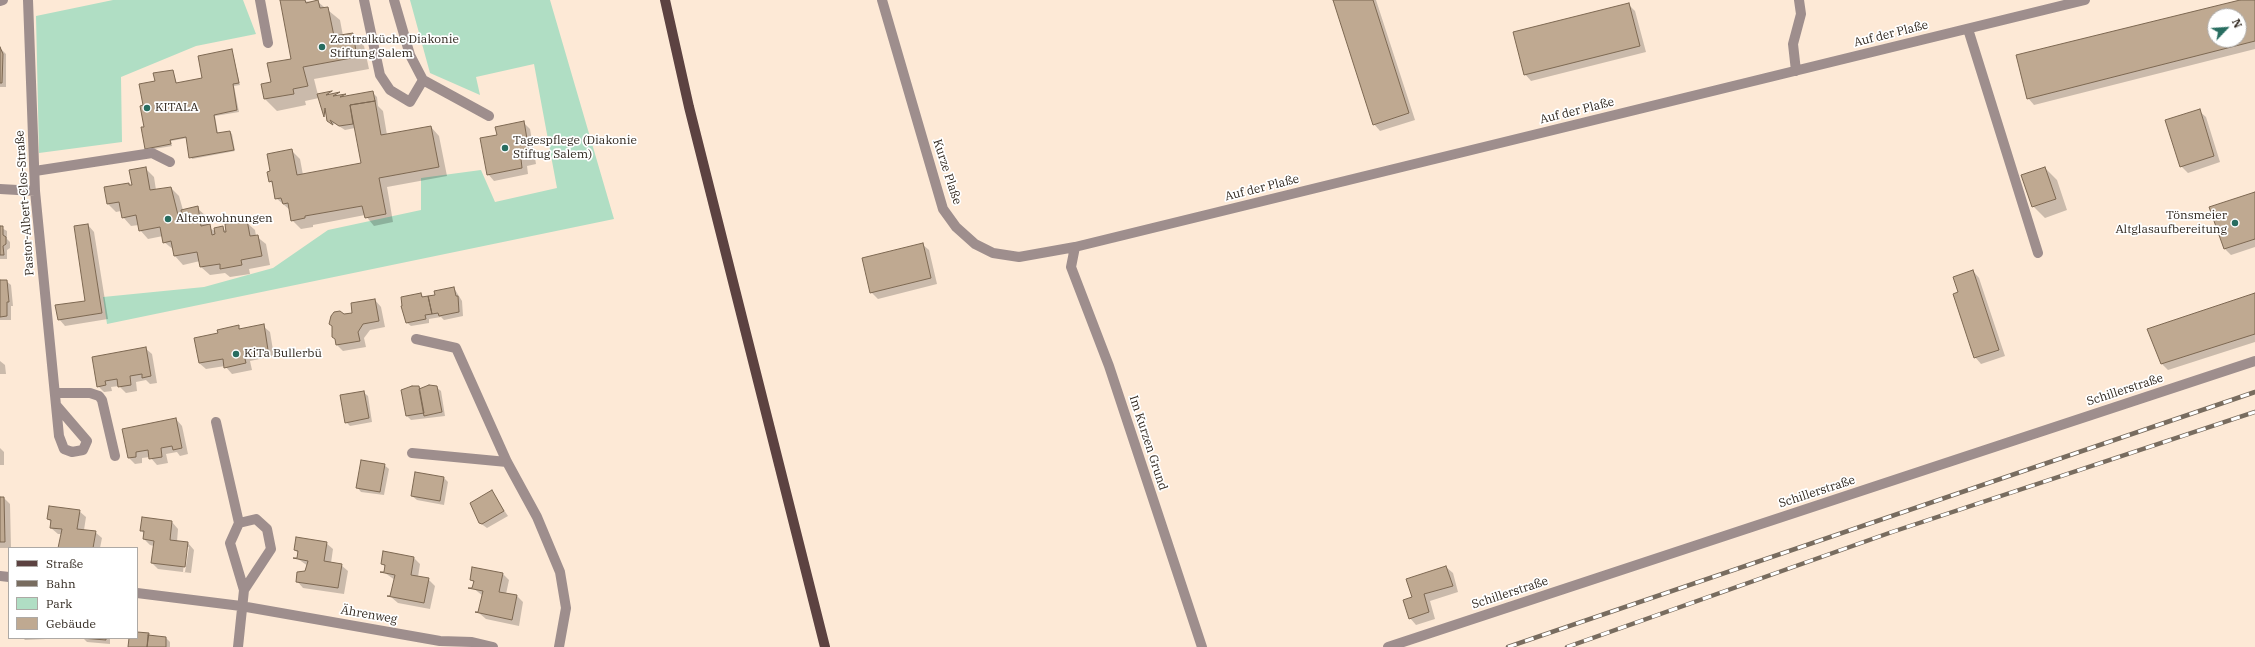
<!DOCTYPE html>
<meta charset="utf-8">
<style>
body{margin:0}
#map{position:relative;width:2255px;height:647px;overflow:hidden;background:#fde9d6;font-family:"IBM Plex Serif",serif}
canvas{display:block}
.legend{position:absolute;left:8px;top:547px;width:130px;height:92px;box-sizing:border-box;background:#fff;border:1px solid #ada9a5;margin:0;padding:5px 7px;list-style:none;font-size:12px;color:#31281f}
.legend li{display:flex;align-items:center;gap:8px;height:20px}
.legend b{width:20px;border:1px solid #ada9a5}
.north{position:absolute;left:2207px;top:8px;width:40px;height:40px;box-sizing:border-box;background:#fff;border:1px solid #ada9a5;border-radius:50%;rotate:65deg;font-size:11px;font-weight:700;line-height:16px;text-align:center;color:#31281f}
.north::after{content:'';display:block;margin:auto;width:14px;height:18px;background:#286d60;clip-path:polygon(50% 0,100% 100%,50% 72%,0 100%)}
</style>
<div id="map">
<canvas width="2255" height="647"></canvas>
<ul class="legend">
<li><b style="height:5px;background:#5c4241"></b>Straße</li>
<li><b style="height:5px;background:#786c5f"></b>Bahn</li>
<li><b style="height:11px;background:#b0dec4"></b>Park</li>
<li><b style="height:11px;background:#bfa991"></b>Gebäude</li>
</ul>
<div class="north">N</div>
</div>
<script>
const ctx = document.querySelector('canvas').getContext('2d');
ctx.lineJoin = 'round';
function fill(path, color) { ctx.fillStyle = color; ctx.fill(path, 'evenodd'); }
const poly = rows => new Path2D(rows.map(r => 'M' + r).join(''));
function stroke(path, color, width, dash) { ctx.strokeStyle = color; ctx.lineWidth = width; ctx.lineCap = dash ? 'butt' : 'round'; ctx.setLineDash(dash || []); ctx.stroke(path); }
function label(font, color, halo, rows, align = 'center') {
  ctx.font = font + ' "IBM Plex Serif",serif'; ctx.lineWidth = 3.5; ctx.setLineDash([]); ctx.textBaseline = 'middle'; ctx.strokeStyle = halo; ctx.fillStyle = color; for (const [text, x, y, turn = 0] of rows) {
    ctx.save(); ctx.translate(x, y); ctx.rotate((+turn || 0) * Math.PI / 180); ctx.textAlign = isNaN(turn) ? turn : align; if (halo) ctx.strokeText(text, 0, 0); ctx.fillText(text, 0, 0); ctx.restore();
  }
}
const green = poly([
 [113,0,243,0,256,34,196,46,121,77,122,142,39,153,36,16],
 [410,0,550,0,614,219,107,324,103,297,204,287,273,268,328,230,421,210,421,178,481,170,495,202,557,188,534,64,476,77,480,95,430,73]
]);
const shadow = poly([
 [281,0,318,2,340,20,343,36,352,34,364,46,369,69,314,79,318,95,327,93,330,96,341,96,343,98,372,92,377,97,378,106,383,111,387,135,431,127,439,136,447,176,387,187,393,222,374,226,365,215,313,225,313,227,301,229,292,220,290,210,276,198,274,185,270,181,291,150,300,159,303,175,362,164,355,128,345,130,334,123,333,125,328,120,319,98,305,101,306,105,277,111,265,99,262,85,272,83,293,59],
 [1334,0,1376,0,1415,120,1380,131,1374,124],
 [2244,0,2255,0,2255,49,2034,105,2028,98],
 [2215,16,2239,16,2239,40,2215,40],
 [1629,5,1635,11,1646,52,1531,81,1525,74],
 [0,48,6,54,6,87,0,87],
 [232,50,240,85,234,86,239,112,215,116,218,134,230,132,232,134,235,151,192,159,187,138,171,141,172,146,148,150,141,106,145,106,156,82,173,71,177,84,203,79],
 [2199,111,2206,117,2220,162,2188,173,2181,166],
 [523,122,530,129,536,164,527,166,528,174,494,181,488,174,498,136],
 [145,168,154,177,156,190,171,188,179,196,183,210,197,208,206,216,207,226,216,232,222,228,227,232,246,222,255,230,256,236,266,244,270,265,249,269,250,274,230,277,225,273,210,275,201,267,200,261,183,265,175,256,174,250,164,242,163,236,148,239,140,230,139,225,131,226,123,217,121,211,116,212,108,204,128,184,133,186],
 [2045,168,2057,180,2067,210,2045,218,2033,206],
 [2255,193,2255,247,2231,255,2225,249],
 [88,225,94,232,108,319,65,326,59,319,86,301],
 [0,227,7,231,7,239,10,242,10,248,7,250,7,259,0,259],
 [922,244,929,250,937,284,878,299,871,292],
 [1973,271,1979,278,2005,356,1981,364,1975,357],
 [0,281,6,281,11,285,13,306,11,306,11,320,0,320],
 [454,288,462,301,463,316,444,320,441,317,429,319,429,323,411,326,406,322,421,294,424,298],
 [2255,294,2255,342,2168,370,2162,364],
 [375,300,381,307,385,327,370,330,364,338,366,347,343,351,337,345,336,339,343,315,354,313],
 [263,326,270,332,274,356,250,361,252,370,232,374,225,366,206,369,199,363,219,334,238,327,241,330],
 [145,348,152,354,157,383,150,384,146,380,136,382,137,391,126,393,119,386,111,387,112,391,104,392,98,386],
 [0,361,5,365,6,374,0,374],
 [419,387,421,389,436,387,441,391,445,416,411,420,407,416,402,391],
 [363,392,368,396,372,422,350,426,346,422],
 [176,419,182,426,188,454,180,456,177,452,166,454,168,463,157,465,150,457,142,458,142,463,135,464,129,458],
 [0,448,4,452,4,465,0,465],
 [384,465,389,469,384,495,361,492,357,487],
 [416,473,444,478,448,482,444,505,417,500,412,496],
 [491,491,508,516,487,528,480,523,476,517],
 [0,498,4,498,10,504,11,548,0,548],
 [79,511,86,517,84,530,95,532,102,538,100,548,60,548,62,534,58,534,51,528,52,523,48,519],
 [172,522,178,529,177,542,188,543,194,550,191,573,158,569,152,563,154,546,150,545,144,539,144,534,141,530],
 [186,547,189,547,185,572,183,572],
 [326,543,333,549,331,563,341,565,348,571,344,594,303,588,297,581,306,572,308,566,298,559,298,553,295,550],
 [414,558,420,564,418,577,428,579,435,586,430,609,398,603,391,597,395,580,385,573,386,567,382,564],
 [1446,567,1453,573,1458,592,1430,601,1435,619,1416,625,1410,618,1413,598],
 [503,574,509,580,506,594,517,596,523,602,519,626,486,619,479,613,483,596,473,588,474,583,471,579],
 [137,633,166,638,170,642,170,647,129,647,130,638,137,638],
 [23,638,46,638,46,639,25,640],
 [83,638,110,638,110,644,87,642]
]);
const building = poly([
 [280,0,305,0,306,3,318,0,320,8,328,7,334,36,353,33,357,57,303,67,308,86,293,89,294,94,264,99,261,84,271,82,267,63,291,59,280,0],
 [1333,0,1373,0,1409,113,1373,125,1333,0],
 [2240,0,2255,0,2255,41,2027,99,2016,55,2240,0],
 [2215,16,2239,16,2239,40,2215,40,2215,16],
 [1629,3,1640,46,1524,75,1513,32,1629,3],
 [0,47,3,54,2,83,0,83,0,47],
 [232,49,239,83,233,84,237,110,214,115,217,133,230,131,234,150,189,158,186,137,170,140,171,144,145,149,141,127,144,127,140,106,143,105,139,84,155,81,153,73,173,70,176,83,202,78,198,56,232,49],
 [332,91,326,95,340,92,333,96,346,94,340,97,373,91,375,101,350,105,353,124,339,126,330,120,333,125,327,121,325,108,324,117,317,94,332,91],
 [375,101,381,135,431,126,439,167,379,178,386,214,365,218,362,206,305,216,305,218,291,221,288,203,283,204,281,198,275,199,272,181,269,182,267,172,270,171,267,154,292,149,297,175,361,163,350,105,375,101],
 [2200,109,2214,156,2180,167,2165,120,2200,109],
 [524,121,530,157,521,159,522,168,487,175,480,138,497,135,495,127,524,121],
 [146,167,150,190,171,187,178,215,182,215,181,210,198,206,201,226,210,224,212,235,215,234,214,228,223,226,224,232,226,232,225,224,247,220,250,236,258,235,262,256,241,260,242,265,220,269,220,264,200,267,197,252,174,256,171,241,163,243,160,227,139,231,136,215,122,218,119,202,107,204,104,187,129,183,129,185,132,185,129,170,146,167],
 [2045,167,2056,199,2032,207,2021,175,2045,167],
 [2255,192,2255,239,2224,249,2209,207,2255,192],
 [88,224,102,313,58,320,55,305,85,301,74,226,88,224],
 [0,226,3,226,3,235,6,237,6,244,3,246,4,255,0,255,0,226],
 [923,243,931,278,870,293,862,258,923,243],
 [1973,270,1999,350,1974,358,1953,294,1958,292,1953,277,1973,270],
 [0,280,7,280,9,302,7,302,7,316,0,317,0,280],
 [454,287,456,296,458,296,459,312,439,316,438,313,432,314,428,296,435,295,434,291,454,287],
 [421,293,422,297,428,296,432,314,425,315,426,319,406,323,401,306,402,306,401,297,421,293],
 [2255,293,2255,334,2161,364,2147,329,2255,293],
 [375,299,379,321,363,324,358,332,360,341,336,345,335,339,332,337,332,326,329,324,331,316,334,312,340,311,344,314,352,313,351,303,375,299],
 [264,324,268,350,244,355,246,363,224,368,223,359,199,363,194,338,218,333,217,330,239,325,239,329,264,324],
 [146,347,151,376,142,378,142,374,130,376,131,385,118,387,117,379,105,381,106,385,97,387,92,357,146,347],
 [429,385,437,386,442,412,424,416,419,389,429,385],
 [412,386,419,386,424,413,406,416,401,390,412,386],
 [364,391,369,418,345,423,340,395,364,391],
 [176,418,182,448,173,450,172,446,161,448,162,457,149,459,148,450,136,452,136,457,128,458,122,429,176,418],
 [361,460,385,464,380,492,356,488,361,460],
 [415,472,444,477,440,501,411,496,415,472],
 [492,490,504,511,482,524,479,523,470,503,492,490],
 [0,497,4,497,5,542,0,542,0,497],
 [49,506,80,510,77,529,96,531,93,548,58,548,62,529,50,528,51,520,47,519,49,506],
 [142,517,172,521,170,540,188,542,185,567,151,563,154,541,143,539,144,531,140,531,142,517],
 [296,537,327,542,324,561,342,564,338,588,296,582,297,572,305,571,308,561,293,558,297,558,298,551,294,550,296,537],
 [383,551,414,557,411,575,429,578,424,603,387,596,390,596,395,575,380,572,384,572,385,565,381,564,383,551],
 [1446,566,1453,586,1424,594,1429,612,1409,619,1403,600,1412,597,1406,579,1446,566],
 [472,567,503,573,499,592,517,595,512,620,475,612,478,612,483,591,468,588,472,588,474,581,470,580,472,567],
 [137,632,149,633,147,647,128,647,129,638,137,638,137,632],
 [148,635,166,637,166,647,147,647,148,635],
 [81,638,106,638,106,640,81,638]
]);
const minor = poly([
 [28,0,35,191,59,436,64,449,72,452,83,450,87,441,56,405],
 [260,0,268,43],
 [364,0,380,75,390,90,410,102,423,80],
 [394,0,410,55,423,80,489,116],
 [882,0,943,209,956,227,975,244,993,253,1019,257,1075,247,2085,0],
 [0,1,3,0],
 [1968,29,2038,253],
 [1796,71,1793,44,1801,14,1799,0],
 [35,171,152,153,170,162],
 [0,189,35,191],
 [1075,247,1071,267,1109,366,1202,647],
 [416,339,456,348,507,462,537,517,560,572,566,608,559,647],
 [55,393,90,393,99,396,102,400,115,456],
 [216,422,239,523],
 [412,453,507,462],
 [0,576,9,577],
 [137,593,241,606,440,641,472,642,493,647],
 [238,647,244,590,271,549,267,529,256,519,239,523,230,543,244,590],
 [1388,647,2255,361]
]);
const major = poly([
 [665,0,689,107,825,647]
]);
const rail = poly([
 [1508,647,2255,392],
 [1567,647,1892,532,2255,412]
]);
const markers = [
 [322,47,4,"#286d60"],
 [147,108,4,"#286d60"],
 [505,148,4,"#286d60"],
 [168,219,4,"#286d60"],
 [2235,223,4,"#286d60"],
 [236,354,4,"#286d60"]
];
const streetNames = [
 ["Auf der Plaße",1891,34,-14],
 ["Auf der Plaße",1577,111,-14],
 ["Kurze Plaße",947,172,72],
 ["Auf der Plaße",1262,188,-14],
 ["Pastor-Albert-Clos-Straße",25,203,-94],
 ["Schillerstraße",2125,390,-18],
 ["Im Kurzen Grund",1148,443,72],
 ["Schillerstraße",1817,492,-18],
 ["Schillerstraße",1510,593,-18],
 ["Ährenweg",369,615,10]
];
const poiNames = [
 ["Zentralküche Diakonie",330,40],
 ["Stiftung Salem",330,54],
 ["KITALA",155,108],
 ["Tagespflege (Diakonie",513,141],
 ["Stiftug Salem)",513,155],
 ["Tönsmeier",2227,216,"right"],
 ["Altglasaufbereitung",2227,230,"right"],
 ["Altenwohnungen",176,219],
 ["KiTa Bullerbü",244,354]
];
fill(green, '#b0dec4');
fill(shadow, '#0003');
fill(building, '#bfa991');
stroke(building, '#7d6852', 1);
stroke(minor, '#9e8e8d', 10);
stroke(major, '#5c4241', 10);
stroke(rail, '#786c5f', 4.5);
stroke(rail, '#fff', 3, [9]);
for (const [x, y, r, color] of markers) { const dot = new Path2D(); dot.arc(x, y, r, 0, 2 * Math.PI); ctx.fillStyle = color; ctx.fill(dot); stroke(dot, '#fff', 1.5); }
label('12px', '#31281f', '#fff', streetNames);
label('12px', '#31281f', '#fff', poiNames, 'left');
</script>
